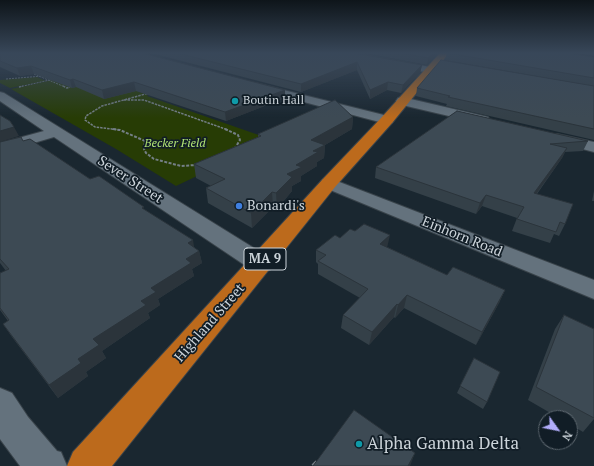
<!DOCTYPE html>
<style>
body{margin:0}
#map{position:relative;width:594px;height:466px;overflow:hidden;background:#1a2730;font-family:"PT Serif",serif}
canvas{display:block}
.north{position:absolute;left:538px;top:410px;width:40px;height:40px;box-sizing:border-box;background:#111d26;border:1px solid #5c666e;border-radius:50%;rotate:123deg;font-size:11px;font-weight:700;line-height:16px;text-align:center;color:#ccd4da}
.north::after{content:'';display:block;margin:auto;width:14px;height:18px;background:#b1adfa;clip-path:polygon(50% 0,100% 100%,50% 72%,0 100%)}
</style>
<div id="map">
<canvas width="594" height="466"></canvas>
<div class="north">N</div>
</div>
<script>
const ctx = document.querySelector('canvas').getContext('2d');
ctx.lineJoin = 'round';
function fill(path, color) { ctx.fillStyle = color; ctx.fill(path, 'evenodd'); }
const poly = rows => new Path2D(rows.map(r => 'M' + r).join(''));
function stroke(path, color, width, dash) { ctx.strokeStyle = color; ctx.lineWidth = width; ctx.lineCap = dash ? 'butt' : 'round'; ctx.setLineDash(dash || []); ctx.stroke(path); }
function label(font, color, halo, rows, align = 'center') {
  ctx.font = font + ' "PT Serif",serif'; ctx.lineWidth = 3.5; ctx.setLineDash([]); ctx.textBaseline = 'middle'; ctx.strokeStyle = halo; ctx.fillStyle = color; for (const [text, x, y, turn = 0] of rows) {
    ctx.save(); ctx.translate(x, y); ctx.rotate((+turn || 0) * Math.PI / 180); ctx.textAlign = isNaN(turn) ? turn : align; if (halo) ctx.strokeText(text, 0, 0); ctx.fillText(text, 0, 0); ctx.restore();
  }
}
const green = poly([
 [30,53,148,95,147,96,273,140,176,186,116,149,11,89,79,74],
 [37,77,46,81,10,88,0,83,0,80]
]);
const pathFar3 = poly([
 [34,74,65,87],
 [6,79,43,76],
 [19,87,54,79]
]);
const pathFar2 = poly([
 [63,86,67,88,70,87],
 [19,87,23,86],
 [124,100,144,100,228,130],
 [120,130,95,127,85,120,86,116,102,106,149,93]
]);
const pathFar1 = poly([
 [113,129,120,130,145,141,144,149,146,153,154,159,181,166,196,165],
 [225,129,238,135,240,140,235,148]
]);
const path = poly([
 [313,466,317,462]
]);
const minor = poly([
 [336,53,355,53,430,67,435,70,430,73,340,56,336,53],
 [255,83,392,117,394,120,392,123,387,124,251,88,249,86,251,84,255,83],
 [0,92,4,93,270,258,273,264,270,270,261,272,252,270,54,137,0,153,0,143,44,131,0,101,0,92],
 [402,97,488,117,490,120,488,123,483,124,398,104,396,101,398,98,402,97],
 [557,134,594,142,594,152,552,141,550,138,552,135,557,134],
 [329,178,594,280,594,299,323,187,320,183,323,179,329,178],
 [0,388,12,393,28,417,57,451,61,452,67,466,20,466,0,439,0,388]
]);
const highway = poly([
 [440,53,449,53,392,123,335,187,112,466,67,466,73,452,323,179,382,117,440,53]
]);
const wall = poly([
 [0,53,285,98,226,121,136,91,104,99,76,87,72,88,34,74,20,76,0,67],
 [151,53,354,53,422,65,420,73,401,93,387,90,370,99,357,70,301,92],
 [364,53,438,53,427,65],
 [447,53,594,57,594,140,446,106,447,104,416,96,417,88,587,85,445,60],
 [576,53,594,53,594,56],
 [457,111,588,141,583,151,565,152,562,158,537,194,565,224,559,236,554,234,550,243,512,231,517,218,482,206,476,214,375,178,376,167],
 [353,117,352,129,325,145,324,158,317,162,317,166,301,176,301,181,292,186,292,191,277,209,273,207,252,228,208,203,206,188,211,186,196,178,194,164,258,137,258,134],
 [23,141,145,210,199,251,202,263,192,269,194,276,158,299,160,305,148,313,150,318,102,351,106,358,86,372,88,376,58,398,12,337,3,324,8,321,0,310,0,273,6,271,0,263,0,142],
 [594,191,594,201,592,201],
 [340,238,387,247,447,275,505,290,499,303,476,345,404,308,395,318,394,317,369,345,341,328,343,315,360,298,318,274,318,264,316,262,316,250],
 [564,315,594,329,594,419,583,432,570,424,570,418,559,418,528,400,555,329],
 [474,358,487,402,483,409,457,393]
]);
const shadedWall = poly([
 [433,53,438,53,427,65,428,58],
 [357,62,357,70,301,92,301,84],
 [422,65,420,73,401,93,403,85],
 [31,66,34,74,20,76,17,68],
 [73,79,76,87,72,88,70,80],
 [134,82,136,91,104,99,102,90],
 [388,82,387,90,370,99,370,90],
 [285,90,285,98,226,121,225,112],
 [353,117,352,129,325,145,324,158,317,162,317,166,301,176,301,181,292,186,292,191,277,209,276,193,287,174,311,140],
 [14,127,19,136,0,142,0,131],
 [567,148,562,158,529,204,534,193],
 [272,192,273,207,252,228,251,213],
 [486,195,482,206,476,214,480,203],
 [390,235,387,248,380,244],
 [193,240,195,253,188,243],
 [199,251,202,263,192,269,194,276,158,299,160,305,148,313,150,318,102,351,106,358,86,372,88,376,58,398,49,385,78,359,93,339,151,288,186,259],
 [505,290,499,303,476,345,482,332],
 [407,295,404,308,395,318,398,305],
 [397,304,394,317,369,345,372,332],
 [415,453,410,466,408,466]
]);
const building = poly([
 [0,53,142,53,285,90,225,112,134,82,102,90,73,79,70,80,31,66,17,68,0,61,0,53],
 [177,53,354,53,422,65,403,85,388,82,370,90,357,62,301,84,177,53],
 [402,53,433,53,428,58,402,53],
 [447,53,567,53,594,57,594,78,447,53],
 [441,60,594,86,594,129,448,97,450,96,417,88,441,60],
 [335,100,353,117,311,140,325,145,313,151,318,152,296,165,302,167,287,174,292,177,276,193,272,192,251,213,206,188,225,179,194,164,261,136,258,134,335,100],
 [457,111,588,141,550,144,567,148,534,193,573,204,565,224,560,222,556,232,517,219,524,207,486,195,480,203,376,167,457,111],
 [0,115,10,121,14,127,0,131,0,115],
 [21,137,23,141,30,139,90,179,99,176,144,207,142,208,193,240,188,243,199,251,186,259,191,263,151,288,156,292,141,301,146,305,93,339,99,345,78,359,81,363,49,385,3,324,9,320,0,308,0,273,9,269,0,259,0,142,21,137],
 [364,224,390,235,380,244,447,275,453,267,505,290,482,332,407,295,398,305,397,304,372,332,343,315,368,289,318,261,326,255,316,250,335,235,340,238,350,229,355,231,364,224],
 [564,315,594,329,594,418,536,387,564,315],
 [474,358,500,372,487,402,460,386,474,358],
 [354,410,415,453,408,466,313,466,354,410]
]);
const markers = [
 [235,101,4,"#0f9aa8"],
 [239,206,4,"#3f7fe0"],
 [359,444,4,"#0f9aa8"]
];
const farPoinames = [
 ["Boutin Hall",243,101]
];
const farParknames = [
 ["Becker Field",175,144]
];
const shields = [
 [265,259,42]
];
const shieldNames = [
 ["MA 9",265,259]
];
const streetNames = [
 ["Sever Street",130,180,33],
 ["Einhorn Road",462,237,22],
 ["Highland Street",210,323,-49]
];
const poiNames = [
 ["Bonardi's",247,206]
];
const nearPoinames = [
 ["Alpha Gamma Delta",367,444]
];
fill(green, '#273c05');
stroke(minor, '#39434a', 2);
stroke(highway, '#39434a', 2);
stroke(pathFar3, '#747f86', 1, [2, 1]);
stroke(pathFar2, '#747f86', 1.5, [2.5, 1]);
stroke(pathFar1, '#747f86', 2, [3, 1.5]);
stroke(path, '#747f86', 4, [6, 3]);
fill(minor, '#64727d');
fill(highway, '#bc6a1c');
fill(wall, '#344048');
fill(shadedWall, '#2b343b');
fill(building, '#3d4a54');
stroke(building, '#2b343b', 1);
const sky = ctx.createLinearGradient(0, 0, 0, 118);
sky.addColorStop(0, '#0e151a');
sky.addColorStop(0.45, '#384759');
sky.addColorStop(1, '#38475900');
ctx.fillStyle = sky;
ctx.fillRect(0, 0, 594, 118);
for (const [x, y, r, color] of markers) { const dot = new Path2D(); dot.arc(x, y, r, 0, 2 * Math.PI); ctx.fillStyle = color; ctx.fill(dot); stroke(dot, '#111d26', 1.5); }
label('12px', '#ccd4da', '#111d26', farPoinames, 'left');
label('italic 12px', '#b1e474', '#111d26', farParknames);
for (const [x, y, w] of shields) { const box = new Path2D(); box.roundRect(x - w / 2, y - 11, w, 22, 3); ctx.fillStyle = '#111d26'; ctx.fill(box); stroke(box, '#ccd4da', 1); }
label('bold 13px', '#ccd4da', null, shieldNames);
label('14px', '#ccd4da', '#111d26', streetNames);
label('14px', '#ccd4da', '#111d26', poiNames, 'left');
label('17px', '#ccd4da', '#111d26', nearPoinames, 'left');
</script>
